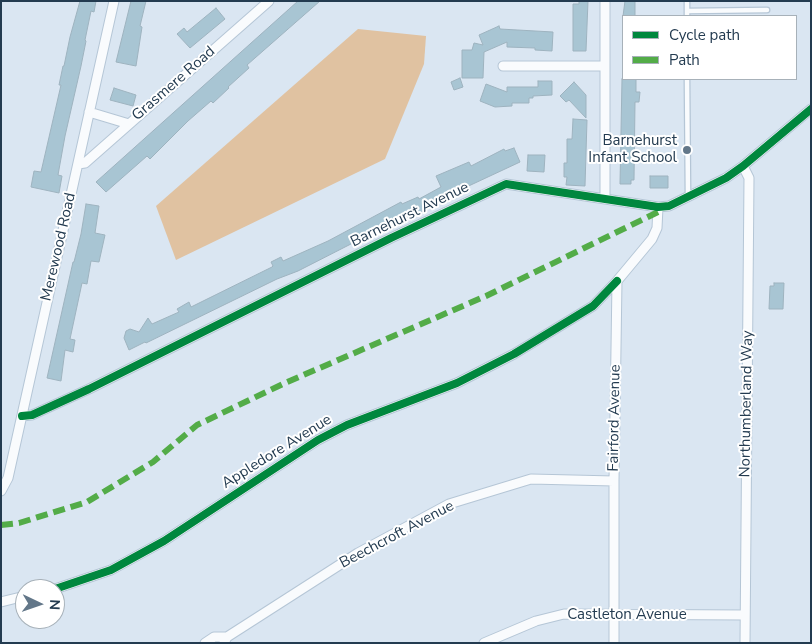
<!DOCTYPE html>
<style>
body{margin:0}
#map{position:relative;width:812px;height:644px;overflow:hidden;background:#dae6f2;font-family:"Nunito Sans",sans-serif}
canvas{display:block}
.frame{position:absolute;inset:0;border:2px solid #233b50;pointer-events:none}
.legend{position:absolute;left:622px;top:15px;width:175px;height:65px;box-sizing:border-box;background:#fff;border:1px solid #a7b1b9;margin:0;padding:6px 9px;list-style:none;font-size:15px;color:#233b50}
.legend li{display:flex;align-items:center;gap:10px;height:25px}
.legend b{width:25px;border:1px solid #a7b1b9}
.north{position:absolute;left:15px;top:579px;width:50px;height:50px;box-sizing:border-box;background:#fff;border:1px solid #a7b1b9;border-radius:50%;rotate:93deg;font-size:14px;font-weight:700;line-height:20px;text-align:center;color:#233b50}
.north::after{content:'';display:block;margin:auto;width:18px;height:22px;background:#637789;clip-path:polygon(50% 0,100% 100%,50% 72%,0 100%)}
</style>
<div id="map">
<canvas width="812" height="644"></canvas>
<div class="frame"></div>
<ul class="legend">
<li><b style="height:6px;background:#00873e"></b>Cycle path</li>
<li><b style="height:6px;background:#53ac48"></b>Path</li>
</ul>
<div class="north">N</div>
</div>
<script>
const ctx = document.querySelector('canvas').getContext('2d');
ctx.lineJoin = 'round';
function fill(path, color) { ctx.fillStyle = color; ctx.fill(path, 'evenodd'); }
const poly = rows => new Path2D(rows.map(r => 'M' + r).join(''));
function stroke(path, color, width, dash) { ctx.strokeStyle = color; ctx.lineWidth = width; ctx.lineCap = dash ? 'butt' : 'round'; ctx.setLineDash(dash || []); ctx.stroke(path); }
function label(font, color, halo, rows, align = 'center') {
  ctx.font = font + ' "Nunito Sans",sans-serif'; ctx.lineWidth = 4; ctx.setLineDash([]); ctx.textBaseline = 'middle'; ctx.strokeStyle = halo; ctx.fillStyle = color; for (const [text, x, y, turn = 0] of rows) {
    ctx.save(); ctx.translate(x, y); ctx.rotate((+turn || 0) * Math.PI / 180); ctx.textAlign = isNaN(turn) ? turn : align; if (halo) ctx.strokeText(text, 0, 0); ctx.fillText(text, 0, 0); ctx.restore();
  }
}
const green = poly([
 [358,29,426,36,424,64,385,159,176,260,156,206]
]);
const building = poly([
 [80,1,96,1,94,12,91,11,85,40,86,41,81,66,65,136,58,175,62,176,59,193,31,187,34,171,41,172,61,85,59,85,63,66,64,66,70,37,80,1],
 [131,1,146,1,140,26,142,27,136,66,116,62,131,1],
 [298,1,320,1,247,65,249,68,228,87,229,88,213,103,211,101,188,121,150,159,147,156,106,192,96,182,298,1],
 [579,1,588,1,586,51,573,51,573,4,579,4,579,1],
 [625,1,635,1,635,16,623,16,625,1],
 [216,8,225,19,190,48,177,34,184,28,187,32,216,8],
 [499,26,500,29,553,32,552,51,535,50,535,48,507,47,507,42,484,52,483,78,462,78,462,50,472,50,474,43,483,45,479,35,499,26],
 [460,78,463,87,454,90,451,82,460,78],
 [622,79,636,79,636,92,640,92,639,102,635,102,634,180,631,180,631,184,620,184,622,79],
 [538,81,552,81,552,95,533,96,533,98,529,98,529,103,512,103,512,106,495,107,480,101,486,84,507,92,507,87,538,87,538,81],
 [574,82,586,95,586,118,569,100,566,102,560,96,574,82],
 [114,88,136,95,133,106,110,100,114,88],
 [573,119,587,120,585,186,566,185,567,177,564,177,564,163,567,163,567,139,572,139,573,119],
 [514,148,520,162,445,197,445,199,424,211,394,222,298,271,277,279,146,343,145,342,129,350,124,338,126,331,130,329,139,332,148,318,152,324,179,312,177,309,189,302,191,307,272,267,273,266,271,262,281,257,283,261,328,241,401,202,402,204,418,197,419,199,441,187,436,176,469,162,471,166,504,149,505,151,514,148],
 [528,155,545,155,544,172,527,171,528,155],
 [650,176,668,176,668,188,650,188,650,176],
 [86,204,99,206,95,233,105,235,99,262,91,261,87,284,82,283,70,339,75,340,73,352,65,350,61,381,47,378,73,262,74,262,81,234,86,204],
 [774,283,784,283,783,309,769,309,770,286,774,286,774,283]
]);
const service = poly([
 [687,11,767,10],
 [687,16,687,1],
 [687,79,688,197]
]);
const minor = poly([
 [605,1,605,198],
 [503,66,604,66],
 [89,112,129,124],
 [78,164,85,163,269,1],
 [743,166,749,178,745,643],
 [22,416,32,415,89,389,391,238,506,184,658,207,669,206,726,178,743,166,811,109],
 [1,491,8,478,114,1],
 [55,589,111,570,164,541,318,440,347,425,457,383,514,354,593,306,617,281],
 [1,602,25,596],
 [205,643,214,637,227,637],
 [224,643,227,637,358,553,449,504,531,479,614,481],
 [484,643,536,621,564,614,745,615],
 [614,643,614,481,617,281,652,239,657,228,658,207]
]);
const quiet = poly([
 [1,525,19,523,87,502,153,462,197,425,285,383,486,296,658,212]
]);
const cycleway = poly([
 [22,416,32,415,89,389,391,238,506,184,658,207,669,206,726,178,743,166,811,109],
 [55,589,111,570,164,541,318,440,347,425,457,383,514,354,593,306,617,281]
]);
const markers = [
 [687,150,5,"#637789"]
];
const streetNames = [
 ["Grasmere Road",174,84,-41],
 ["Barnehurst Avenue",410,215,-26],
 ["Merewood Road",59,247,-77],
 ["Northumberland Way",747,404,-89],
 ["Fairford Avenue",615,418,-89],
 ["Appledore Avenue",277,452,-32],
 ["Beechcroft Avenue",397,535,-28],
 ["Castleton Avenue",627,615]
];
const poiNames = [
 ["Barnehurst",677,141],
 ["Infant School",677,158]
];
fill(green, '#e0c2a1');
fill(building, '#a8c5d3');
stroke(building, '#9eb3bf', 1);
stroke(service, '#b5c6d6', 7);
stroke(minor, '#b5c6d6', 11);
stroke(service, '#f9fbfd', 4.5);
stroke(minor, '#f9fbfd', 9);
stroke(quiet, '#53ac48', 6, [12, 6]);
stroke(cycleway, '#00873e', 8);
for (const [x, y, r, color] of markers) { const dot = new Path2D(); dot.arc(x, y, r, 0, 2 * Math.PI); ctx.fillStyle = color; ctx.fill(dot); stroke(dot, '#fff', 2); }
label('15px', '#233b50', '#fff', streetNames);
label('15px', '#233b50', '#fff', poiNames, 'right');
</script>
